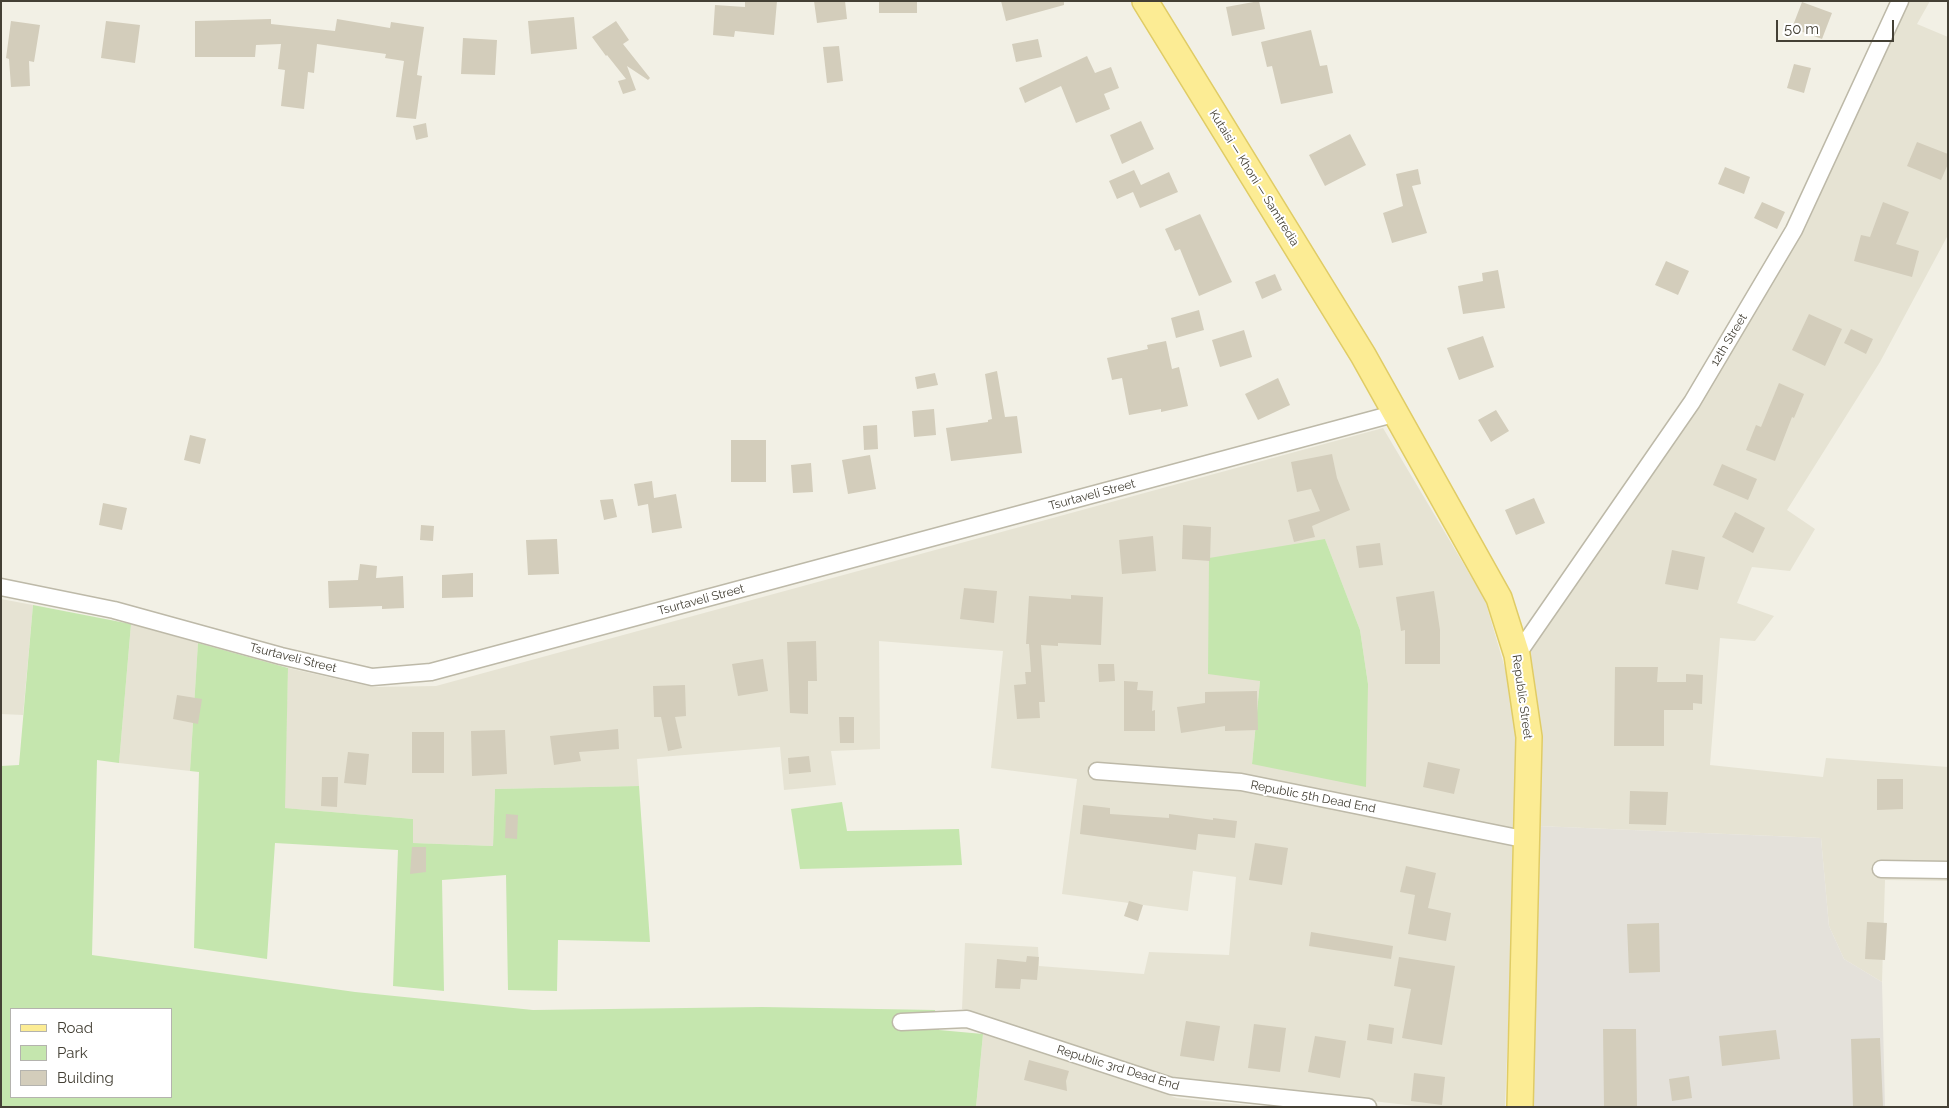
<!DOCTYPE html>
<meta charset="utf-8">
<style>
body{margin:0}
#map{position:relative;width:1949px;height:1108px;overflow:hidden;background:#f2f0e5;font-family:Raleway,sans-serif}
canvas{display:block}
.frame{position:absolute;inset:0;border:2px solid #444035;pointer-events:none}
.legend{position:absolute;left:10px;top:1008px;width:162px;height:90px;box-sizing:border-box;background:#fff;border:1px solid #b4b3ae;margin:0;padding:6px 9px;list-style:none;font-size:15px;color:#444035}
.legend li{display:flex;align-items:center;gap:10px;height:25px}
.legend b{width:25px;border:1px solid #b4b3ae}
.scale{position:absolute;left:1776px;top:20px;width:118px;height:22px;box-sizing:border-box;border:2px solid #444035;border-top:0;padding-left:6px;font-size:15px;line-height:18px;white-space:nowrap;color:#444035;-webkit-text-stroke:4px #fff;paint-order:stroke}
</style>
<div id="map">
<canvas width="1949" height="1108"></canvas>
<div class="frame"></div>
<ul class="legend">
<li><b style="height:6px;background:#fcec94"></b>Road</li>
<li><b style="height:14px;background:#c5e6ae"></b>Park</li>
<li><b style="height:14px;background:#d3cdbb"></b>Building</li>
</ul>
<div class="scale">50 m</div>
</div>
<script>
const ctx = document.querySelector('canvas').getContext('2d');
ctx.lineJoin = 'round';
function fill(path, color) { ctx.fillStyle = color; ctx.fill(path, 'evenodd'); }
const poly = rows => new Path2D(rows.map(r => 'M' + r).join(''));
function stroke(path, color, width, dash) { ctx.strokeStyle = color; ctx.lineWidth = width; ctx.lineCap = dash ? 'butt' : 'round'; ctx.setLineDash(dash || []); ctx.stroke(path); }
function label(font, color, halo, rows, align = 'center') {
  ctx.font = font + ' Raleway,sans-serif'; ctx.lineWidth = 4; ctx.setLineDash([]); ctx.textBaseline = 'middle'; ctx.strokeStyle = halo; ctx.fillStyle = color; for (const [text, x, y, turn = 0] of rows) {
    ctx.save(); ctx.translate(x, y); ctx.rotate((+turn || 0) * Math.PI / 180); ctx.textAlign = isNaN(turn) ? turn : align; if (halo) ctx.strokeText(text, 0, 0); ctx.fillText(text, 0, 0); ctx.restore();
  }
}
const residential = poly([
 [1907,1,1930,1,1917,24,1948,37,1948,235,1880,362,1787,510,1815,529,1790,571,1752,567,1737,603,1774,616,1755,641,1720,638,1710,765,1823,777,1826,758,1948,767,1948,881,1885,880,1882,982,1844,959,1829,926,1821,838,1538,826,1541,756,1537,700,1525,655,1694,412,1805,229],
 [1383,428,1485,600,1509,682,1523,745,1511,955,1505,1107,1424,1107,1165,1077,962,1009,965,943,1038,947,1039,966,1144,974,1149,952,1229,955,1236,877,1193,871,1188,911,1062,894,1077,779,991,768,1003,651,879,641,880,749,831,751,836,785,784,790,780,747,637,759,639,786,495,789,493,846,413,843,413,819,284,808,288,668,373,687,436,686],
 [1325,539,1360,630,1368,684,1252,764,1260,681],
 [1,599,33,605,23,715,1,714],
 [131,624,198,643,190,771,119,763],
 [983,1034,1177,1098,1267,1107,976,1107]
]);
const industrial = poly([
 [1538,826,1821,838,1829,926,1844,959,1882,982,1885,1107,1528,1107]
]);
const green = poly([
 [1325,539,1360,630,1368,684,1366,787,1252,764,1260,681,1208,674,1209,558],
 [33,605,131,624,119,763,97,760,92,955,355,992,533,1010,762,1007,935,1010,939,1030,983,1034,976,1107,1,1107,1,766,19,765],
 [11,1009,171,1009,171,1097,11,1097],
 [198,643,288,668,285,808,413,819,413,843,493,846,495,789,639,786,650,942,558,940,557,991,508,990,506,875,442,880,444,991,393,986,398,850,275,843,267,959,194,948,199,772,190,771],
 [842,802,847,831,959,829,962,865,800,869,791,809]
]);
const building = poly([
 [745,1,777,1,774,35,735,31,734,37,713,35,715,5,745,7],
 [814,1,845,1,847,19,817,23],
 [879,1,917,1,917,13,879,13],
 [1001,1,1064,1,1064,5,1006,21],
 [1259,1,1265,29,1232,36,1226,7],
 [1802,2,1832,13,1822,39,1792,28],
 [574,17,577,49,531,54,528,21],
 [271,19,271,24,335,31,337,19,390,28,391,22,424,27,417,75,422,76,416,119,396,117,404,61,385,58,386,54,317,44,314,73,308,72,304,109,281,106,285,70,278,69,281,44,256,45,255,57,195,57,195,21],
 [11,21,40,25,34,62,29,61,30,86,11,87,9,59,6,58],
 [106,21,140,25,135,63,101,58],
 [616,21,629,40,623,44,650,78,648,80,627,66,636,90,623,94,618,81,626,79,607,55,606,56,592,37],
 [1311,30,1320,66,1327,65,1333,93,1281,104,1272,66,1267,67,1261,42],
 [463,38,497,40,495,75,461,74],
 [1038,39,1042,57,1016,62,1012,44],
 [839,46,843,81,827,83,823,47],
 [1087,56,1095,73,1111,67,1119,88,1104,94,1110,109,1076,123,1061,86,1025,103,1019,88],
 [1794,64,1811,68,1804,93,1787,88],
 [1141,121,1154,149,1122,164,1110,135],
 [426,123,428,137,416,140,413,126],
 [1350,134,1366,165,1325,186,1309,155],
 [1917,142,1948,154,1948,164,1941,180,1907,166],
 [1725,167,1750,177,1744,194,1718,184],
 [1418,169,1421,184,1412,186,1427,233,1392,243,1383,213,1403,206,1396,174],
 [1134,170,1141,185,1169,172,1178,192,1140,208,1133,192,1117,199,1109,181],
 [1762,202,1785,212,1777,229,1754,218],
 [1883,202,1909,212,1896,244,1919,251,1912,277,1854,261,1861,235,1870,237],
 [1200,214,1232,282,1199,296,1180,249,1175,251,1165,229],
 [1666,261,1689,271,1678,295,1655,285],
 [1498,270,1505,308,1463,314,1458,286,1483,281,1482,273],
 [1275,274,1282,290,1262,299,1255,282],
 [1199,310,1204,330,1176,338,1171,318],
 [1809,314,1842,329,1825,366,1792,350],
 [1851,329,1873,339,1866,354,1844,343],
 [1244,330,1252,357,1220,367,1212,340],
 [1483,336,1494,367,1459,380,1447,348],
 [1166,341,1172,369,1179,367,1188,406,1161,412,1161,409,1129,415,1122,378,1112,380,1107,358,1148,349,1147,345],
 [997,371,1005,417,1017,416,1022,453,951,461,946,428,988,422,988,420,992,419,985,374],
 [935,373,938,385,917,389,915,377],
 [1278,378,1290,405,1258,420,1245,394],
 [1779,383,1804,394,1794,418,1792,417,1775,461,1746,450,1756,425,1761,427],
 [934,409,936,435,914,437,912,411],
 [1496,410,1509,431,1491,442,1478,420],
 [877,425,878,449,864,450,863,426],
 [190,435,206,439,200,464,184,460],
 [731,440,766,440,766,482,731,482],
 [1332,454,1337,478,1350,510,1312,526,1315,537,1294,542,1288,520,1320,511,1311,489,1297,492,1291,462],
 [870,455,876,489,848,494,842,460],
 [811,463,813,492,793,493,791,465],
 [1722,464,1757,479,1748,500,1713,485],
 [652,481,654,498,676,494,682,528,652,533,648,504,638,506,634,484],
 [1534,498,1545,523,1516,535,1505,510],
 [613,499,617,517,604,520,600,500],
 [103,503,127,508,122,530,99,525],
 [1735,512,1765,528,1753,553,1722,537],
 [421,525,434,526,433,541,420,540],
 [1183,525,1211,527,1210,561,1182,559],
 [1153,536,1156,571,1122,574,1119,540],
 [557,539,559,574,528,575,526,540],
 [1380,543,1383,565,1359,568,1356,546],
 [1672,550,1705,557,1698,590,1665,584],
 [360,564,377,566,376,578,403,576,404,608,382,609,382,606,329,608,328,581,358,580],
 [473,573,473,597,442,598,442,575],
 [964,588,997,591,994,623,960,619],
 [1434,591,1440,630,1440,664,1405,664,1405,630,1401,631,1396,597],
 [1071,595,1103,597,1101,645,1058,643,1058,646,1041,645,1045,702,1039,702,1040,718,1017,719,1014,685,1026,684,1025,672,1031,672,1029,644,1026,644,1029,596,1071,599],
 [816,641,817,681,808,681,808,714,790,713,787,642],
 [763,659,768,691,738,696,732,664],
 [1098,664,1114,664,1115,681,1099,682],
 [1615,667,1658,667,1657,682,1686,682,1686,674,1703,675,1702,704,1693,703,1693,710,1664,710,1664,746,1614,746],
 [1124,681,1138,682,1137,690,1153,691,1152,711,1155,710,1155,731,1124,731],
 [685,685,686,716,675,717,682,748,668,751,661,717,654,717,653,686],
 [1257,691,1258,730,1225,731,1225,726,1181,733,1177,707,1205,703,1205,692],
 [177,695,202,699,198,724,173,719],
 [839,717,854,717,854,743,840,743],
 [618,729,619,749,579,752,581,761,554,765,550,736],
 [505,730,507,774,472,776,471,731],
 [412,732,444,732,444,773,412,773],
 [348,752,369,754,366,785,344,783],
 [809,756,811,772,789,774,788,758],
 [1428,762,1460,769,1454,794,1423,787],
 [322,777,338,777,337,807,321,806],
 [1877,779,1903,779,1903,809,1877,810],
 [1630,791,1668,792,1666,825,1629,824],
 [1083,805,1110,808,1110,814,1169,818,1169,814,1213,820,1213,818,1237,821,1235,838,1198,834,1196,850,1080,834],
 [506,814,518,815,517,839,505,838],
 [1255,843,1288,848,1282,885,1249,880],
 [412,847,426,847,426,872,410,874],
 [1406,866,1436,873,1428,908,1451,913,1446,941,1408,934,1415,895,1400,892],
 [1129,901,1143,905,1138,921,1124,916],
 [1867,922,1887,923,1885,960,1865,959],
 [1659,923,1660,972,1629,973,1627,924],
 [1311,932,1393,946,1391,959,1309,946],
 [1027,956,1039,957,1037,980,1021,979,1020,989,995,988,997,959,1026,962],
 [1399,957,1455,966,1442,1045,1402,1038,1411,989,1394,986],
 [1186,1021,1220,1026,1214,1061,1180,1056],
 [1254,1024,1286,1028,1280,1072,1248,1068],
 [1369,1024,1394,1028,1392,1044,1367,1040],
 [1603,1029,1636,1029,1637,1107,1604,1107],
 [1776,1030,1780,1059,1722,1066,1719,1036],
 [1315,1036,1346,1041,1340,1078,1308,1072],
 [1880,1038,1883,1107,1853,1107,1851,1039],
 [1029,1060,1069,1071,1066,1081,1067,1091,1024,1080],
 [1414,1073,1445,1077,1442,1105,1411,1101],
 [1689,1076,1692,1098,1672,1101,1669,1079]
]);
const street = poly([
 [1,587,114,610,281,656,372,677,431,672,1397,413],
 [1517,655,1692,402,1794,230,1900,1],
 [1097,771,1241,782,1528,840],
 [1881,869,1948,870],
 [901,1022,967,1019,1171,1086,1368,1107]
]);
const primary = poly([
 [1145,1,1363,355,1499,598,1517,655,1529,737,1520,1107]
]);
const streetNames = [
 ["Kutaisi — Khoni — Samtredia",1254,178,58],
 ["12th Street",1729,340,-59],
 ["Tsurtaveli Street",1092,495,-15],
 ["Tsurtaveli Street",701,600,-15],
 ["Tsurtaveli Street",293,658,14],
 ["Republic Street",1522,697,82],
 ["Republic 5th Dead End",1313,797,11],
 ["Republic 3rd Dead End",1118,1068,17]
];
fill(residential, '#e6e3d3');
fill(industrial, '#e4e1da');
fill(green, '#c5e6ae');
fill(building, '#d3cdbb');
stroke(street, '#bdb9a8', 19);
stroke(primary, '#e0cc65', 28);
stroke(street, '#fff', 16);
stroke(primary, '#fcec94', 25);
label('12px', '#444035', '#fff', streetNames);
</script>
